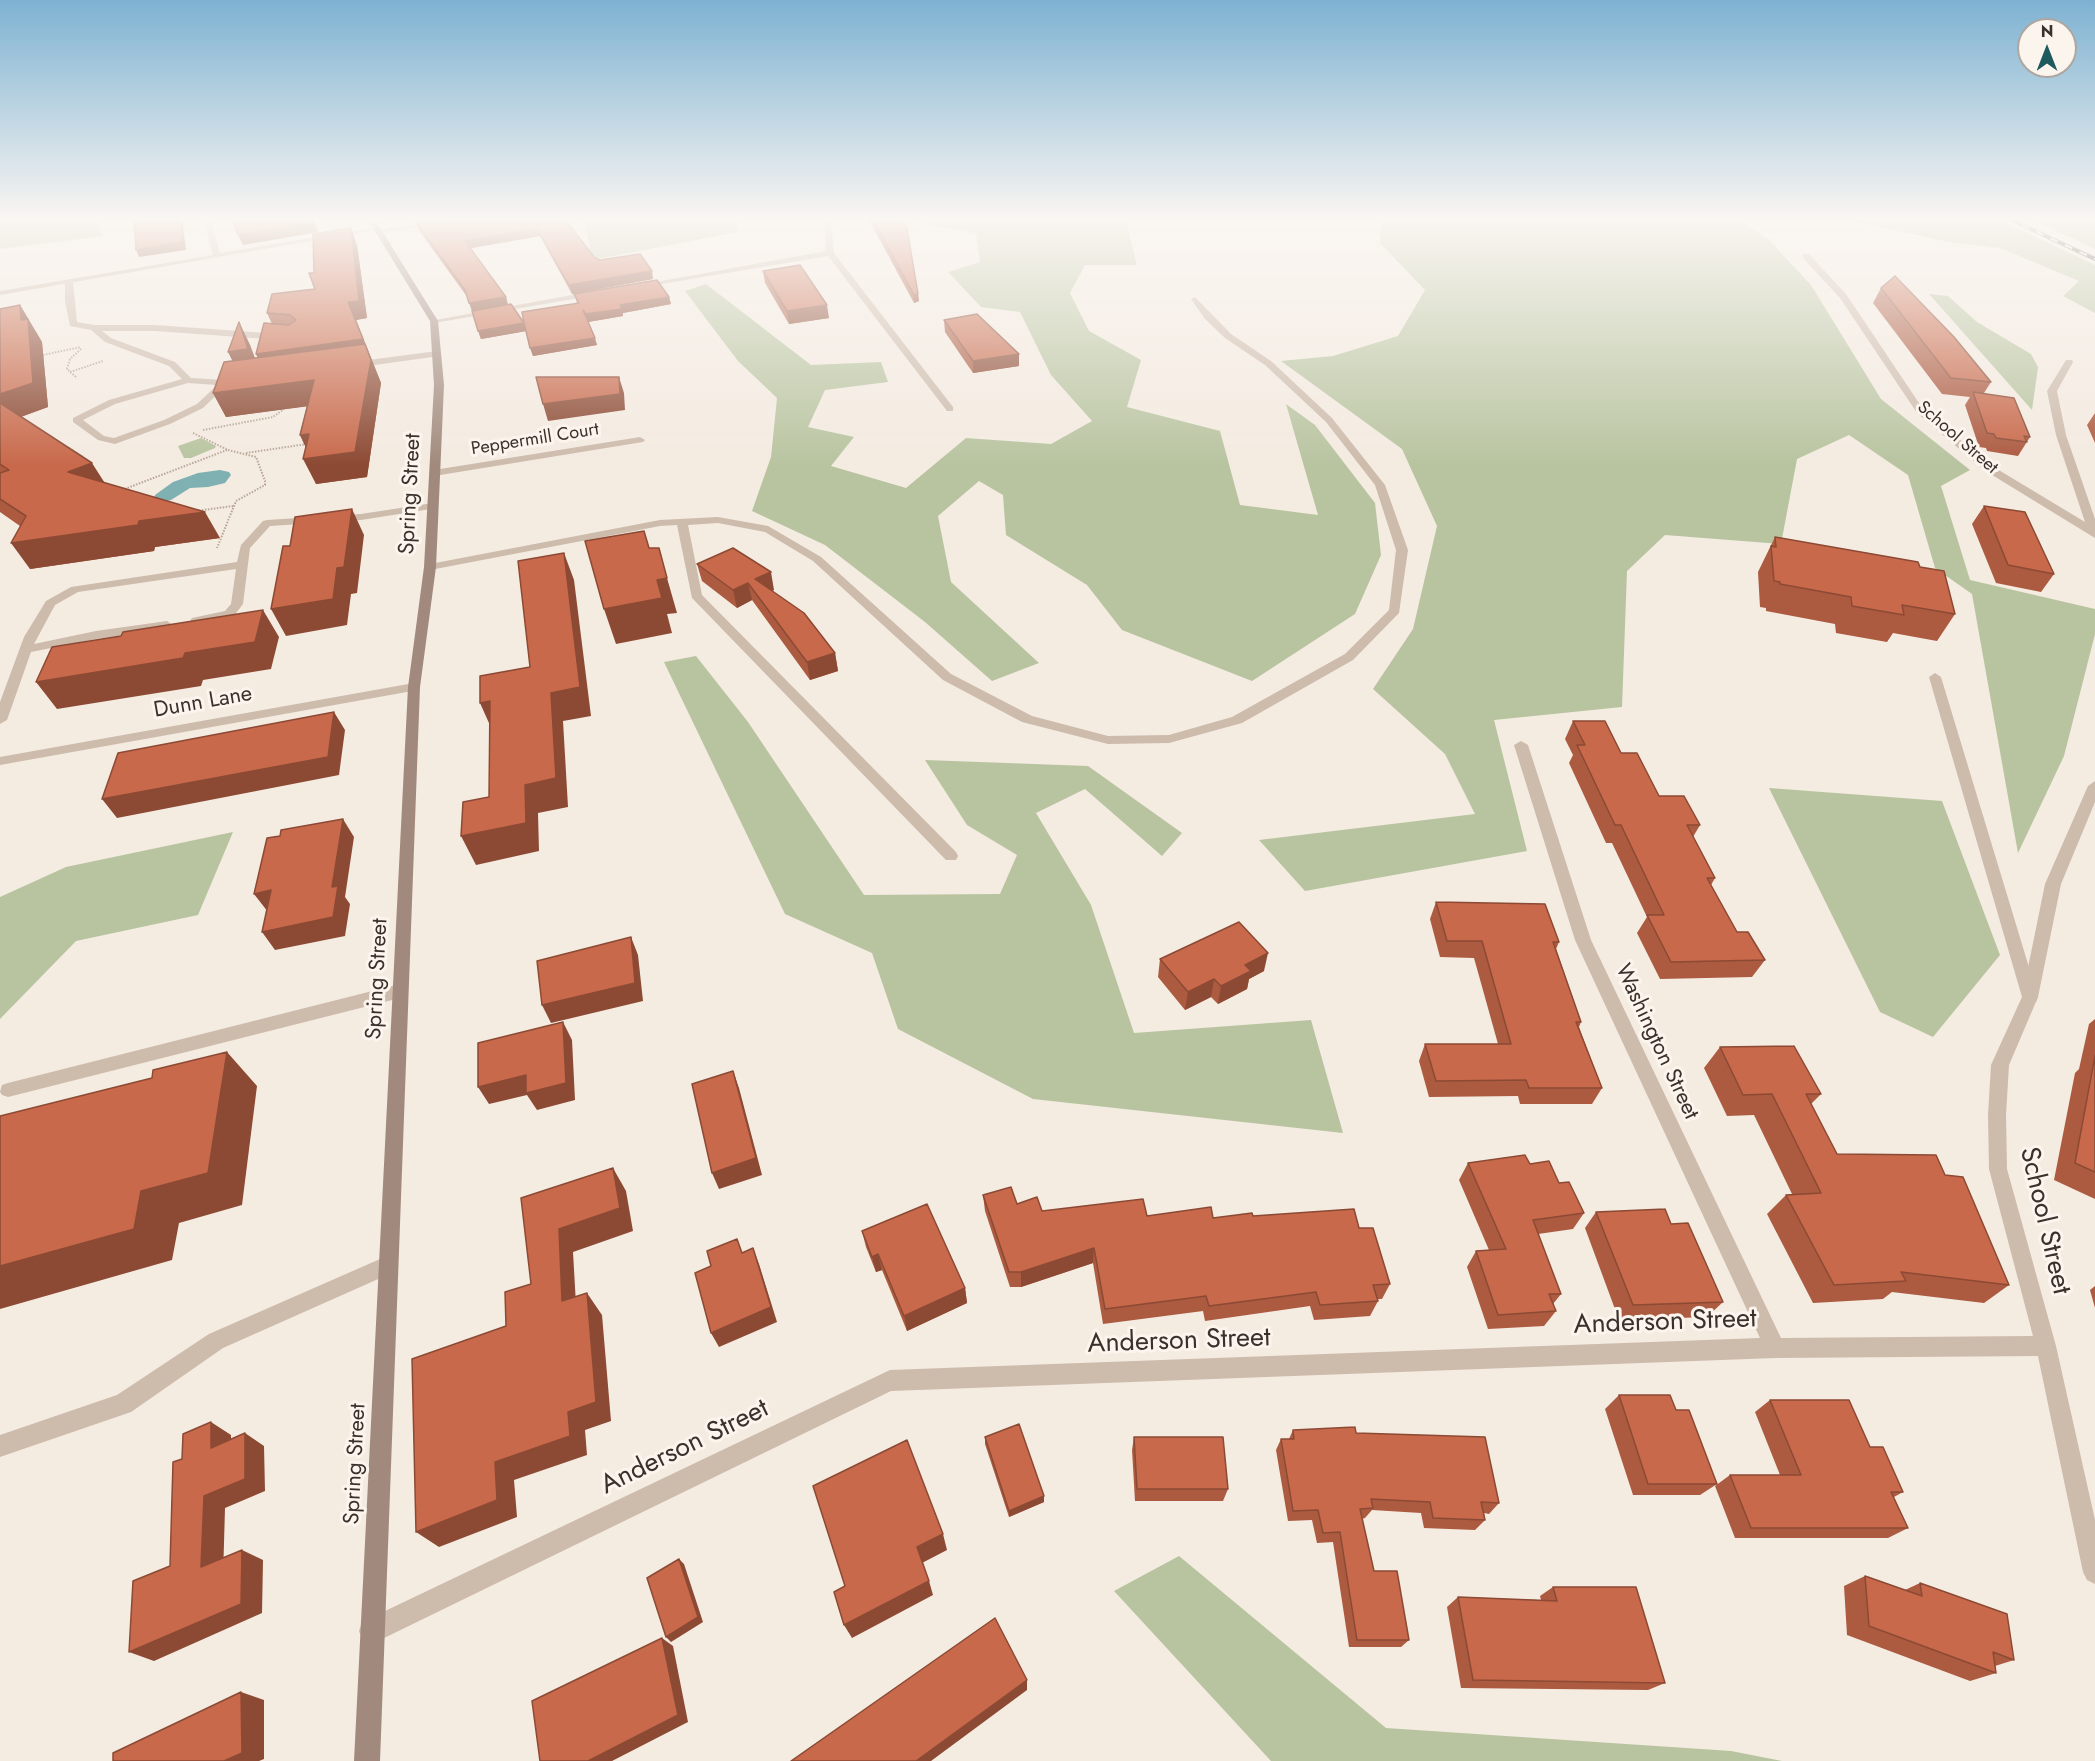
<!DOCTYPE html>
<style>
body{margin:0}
#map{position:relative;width:2095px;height:1761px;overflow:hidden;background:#f4ebe1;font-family:Jost,sans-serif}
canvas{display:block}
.north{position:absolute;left:2017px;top:18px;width:60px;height:60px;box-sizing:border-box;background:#fbf5ee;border:2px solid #aea6a0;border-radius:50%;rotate:0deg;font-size:16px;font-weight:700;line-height:24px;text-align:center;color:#3b302b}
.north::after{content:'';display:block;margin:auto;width:21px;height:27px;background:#1f5a5e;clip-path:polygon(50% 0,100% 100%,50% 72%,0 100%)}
</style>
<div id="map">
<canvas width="2095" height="1761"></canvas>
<div class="north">N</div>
</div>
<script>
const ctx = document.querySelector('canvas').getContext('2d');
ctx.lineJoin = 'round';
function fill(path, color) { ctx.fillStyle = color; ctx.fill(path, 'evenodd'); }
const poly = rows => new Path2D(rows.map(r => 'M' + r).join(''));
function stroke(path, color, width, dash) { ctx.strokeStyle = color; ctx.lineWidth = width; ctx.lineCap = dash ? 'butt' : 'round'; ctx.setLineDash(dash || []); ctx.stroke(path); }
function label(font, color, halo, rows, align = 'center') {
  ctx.font = font + ' Jost,sans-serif'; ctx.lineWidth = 6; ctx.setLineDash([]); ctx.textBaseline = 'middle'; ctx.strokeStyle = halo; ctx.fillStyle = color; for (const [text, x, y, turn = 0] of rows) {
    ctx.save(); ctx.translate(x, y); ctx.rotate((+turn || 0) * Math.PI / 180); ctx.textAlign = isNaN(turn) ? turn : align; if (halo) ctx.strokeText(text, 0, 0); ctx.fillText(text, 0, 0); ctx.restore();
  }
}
const green = poly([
 [0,218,94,218,104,236,0,249],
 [584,218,738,218,738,232,592,260],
 [921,218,1125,218,1137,265,1085,265,1070,293,1089,331,1141,360,1127,407,1220,431,1240,505,1318,515,1286,404,1315,425,1375,503,1381,555,1355,614,1252,681,1122,630,1087,585,1006,535,1003,495,979,481,938,516,951,582,1039,663,992,681,925,622,825,545,752,511,771,457,777,398,738,361,685,291,706,284,811,365,881,362,888,382,825,390,808,427,854,437,831,466,906,488,966,438,1051,444,1092,421,1051,375,1020,312,981,307,948,272,980,262,976,233,927,225],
 [1381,218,1736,218,1768,239,1811,285,1881,399,1970,470,1941,486,1970,580,2095,609,2095,634,2064,756,2018,853,1972,594,1935,568,1908,475,1849,435,1797,459,1781,544,1665,535,1627,571,1622,707,1494,720,1527,851,1305,891,1259,840,1475,814,1445,754,1373,689,1413,629,1437,526,1402,449,1281,361,1333,356,1398,336,1425,290,1380,243],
 [1807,218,1996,218,2095,265,2095,313,2063,296,2079,281,2000,248,1948,242,1844,219],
 [2029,218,2095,218,2095,249],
 [1929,294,1948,296,1977,322,2031,354,2038,367,2032,410],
 [201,438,216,446,215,448,191,458,184,458,178,446],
 [696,656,748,722,864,895,1000,894,1017,855,967,825,925,760,1088,766,1182,833,1162,856,1085,789,1036,813,1091,905,1134,1033,1311,1020,1343,1133,1033,1099,898,1029,872,953,785,914,664,662],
 [1769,788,1942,801,2000,955,1933,1037,1880,1012],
 [233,832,198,915,76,941,0,1019,0,897,66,867],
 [1179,1556,1386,1728,1731,1751,1782,1761,1271,1761,1114,1591]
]);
const water = poly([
 [220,470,229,472,231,475,225,483,208,487,190,488,171,500,162,502,154,499,155,495,173,482,198,473]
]);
const path = poly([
 [43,355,81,347],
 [70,372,103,361],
 [76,377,67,369,70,359,82,348],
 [203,430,273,417,284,409],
 [193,433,228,450,256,457,265,481,265,485,236,501,217,548],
 [69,448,83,457],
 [246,453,307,444],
 [122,490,227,450],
 [196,511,233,506]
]);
const service = poly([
 [437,221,440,225,377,233,373,231,437,221],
 [69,279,73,281,77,322,94,325,155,325,281,334,285,337,281,340,155,331,102,331,111,338,175,362,191,378,224,380,237,378,241,381,227,385,203,408,170,424,115,444,98,440,73,422,73,418,109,400,182,379,169,366,105,342,91,330,70,326,65,301,65,281,69,279],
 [188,383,217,385,197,404,164,420,114,438,104,436,83,420,115,404,188,383],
 [1195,297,1231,334,1271,361,1332,418,1385,485,1408,550,1399,613,1353,660,1242,723,1169,743,1108,744,1022,722,943,680,813,561,765,532,718,523,688,525,702,595,956,852,958,856,956,860,946,860,692,598,677,525,660,526,430,570,424,567,430,564,660,520,718,517,768,526,821,557,951,674,1032,716,1108,736,1169,735,1232,717,1345,654,1389,610,1396,550,1375,485,1326,422,1265,365,1225,338,1205,319,1191,299,1195,297],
 [437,351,441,354,440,356,353,368,349,365,353,362,437,351],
 [433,503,438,506,437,508,361,520,270,526,250,548,243,604,233,617,196,625,190,621,192,618,225,611,231,604,236,569,78,592,55,605,34,644,96,631,167,621,173,625,167,629,96,639,31,652,7,720,0,724,0,702,24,637,46,601,71,587,237,562,241,545,263,521,267,520,361,514,433,503],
 [1935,673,1941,677,2038,997,2036,1002,2030,1004,2024,1002,2022,997,1929,677,1935,673],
 [400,984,406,986,408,991,406,996,400,998,8,1097,2,1095,0,1092,2,1085,8,1083,400,984],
 [387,1256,394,1258,397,1265,394,1272,223,1348,131,1412,0,1457,0,1435,117,1395,209,1334,387,1256]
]);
const minor = poly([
 [203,218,210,218,220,253,376,227,380,229,0,295,0,291,213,255,203,218],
 [824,218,831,218,834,253,953,407,953,411,947,411,828,256,638,288,634,286,826,251,824,218],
 [1803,254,1809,254,1846,294,1923,409,1992,466,2085,522,2056,435,2047,391,2066,360,2072,360,2073,362,2057,391,2066,435,2095,519,2095,538,1984,470,1917,413,1840,298,1803,258,1803,254],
 [594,291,598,293,597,295,434,323,430,321,594,291],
 [640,437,645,440,643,442,434,476,429,473,434,470,640,437],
 [414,683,420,687,418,690,0,765,0,757,414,683],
 [1521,741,1528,745,1591,940,1781,1338,2033,1336,1989,1169,1988,1115,1991,1065,2022,997,2045,884,2088,786,2095,781,2095,802,2061,884,2038,997,2009,1065,2006,1115,2007,1169,2056,1346,2095,1520,2095,1584,2087,1580,2083,1572,2038,1356,1775,1358,891,1391,380,1640,371,1643,362,1640,359,1631,362,1622,890,1370,1760,1338,1575,940,1514,745,1521,741]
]);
const secondary = poly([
 [367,218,374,218,438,321,444,385,436,567,420,687,380,1761,354,1761,408,687,424,567,434,385,430,321,367,218]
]);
const rail = poly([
 [2007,218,2095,259]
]);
const wall = poly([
 [411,218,564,218,595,258,653,279,572,294,540,236,470,248,506,297,508,305,524,323,577,303,574,294,669,297,671,304,623,313,623,316,588,322,597,345,533,356,526,331,481,339,468,298,418,229,416,222,414,222],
 [868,218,901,218,918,294,919,301,914,303],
 [357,245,367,318,356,320,381,383,367,477,316,484,306,448,300,435,307,406,226,417,213,393,233,361,239,322,250,345,255,358,258,358,256,354,272,324,267,313,315,289,314,273],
 [763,271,829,318,789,324,765,283],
 [1881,288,1991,382,1984,393,2030,437,2018,456,1987,451,1986,448,1979,447,1965,405,1970,397,1942,394,1873,303],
 [20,305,42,342,48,407,21,417,104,482,220,538,155,547,154,551,30,569,20,526,0,512,0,309],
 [944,320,1019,366,973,373,945,332],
 [2095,413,2095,443,2087,425],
 [1984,506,2054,574,2041,592,1996,583,1972,524],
 [1775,537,1920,567,1955,614,1937,641,1893,633,1887,642,1836,633,1835,624,1766,611,1766,608,1760,607,1758,572],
 [697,564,774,590,772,591,835,653,838,671,810,680,752,600,737,608,702,581],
 [1573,721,1621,753,1659,796,1700,825,1693,837,1715,878,1711,885,1737,932,1765,960,1752,977,1660,979,1637,933,1647,917,1612,843,1606,843,1569,763,1573,755,1565,739],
 [1436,902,1559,942,1556,949,1581,1022,1579,1027,1602,1088,1592,1104,1520,1104,1518,1096,1429,1097,1419,1061,1425,1044,1498,1044,1474,958,1440,957,1430,919],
 [1160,959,1264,971,1249,979,1247,989,1218,1004,1211,997,1185,1010,1158,977],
 [2095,1019,2095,1199,2054,1180,2075,1073,2079,1069,2089,1024],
 [1720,1047,1821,1094,1811,1104,1837,1154,1945,1175,2009,1285,1984,1303,1892,1292,1883,1299,1813,1303,1767,1214,1786,1195,1792,1194,1754,1115,1727,1116,1704,1068],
 [1468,1163,1530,1164,1559,1183,1584,1213,1573,1229,1538,1234,1561,1294,1553,1304,1556,1311,1544,1326,1488,1329,1467,1267,1476,1251,1489,1250,1459,1180],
 [983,1195,1042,1211,1147,1216,1213,1218,1253,1216,1359,1228,1390,1284,1382,1299,1377,1299,1378,1301,1370,1316,1314,1320,1310,1306,1205,1321,1203,1311,1103,1324,1093,1263,1021,1287,1010,1287,985,1211],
 [1596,1212,1671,1224,1723,1302,1707,1317,1619,1320,1585,1228],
 [862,1231,965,1288,967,1303,907,1331,882,1270,876,1272,866,1247],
 [2095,1286,2095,1308,2090,1290],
 [1619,1395,1676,1410,1717,1484,1700,1495,1633,1495,1605,1409],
 [1770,1400,1870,1447,1903,1492,1894,1497,1908,1528,1888,1538,1735,1538,1715,1486,1730,1475,1780,1475,1755,1412],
 [1293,1430,1356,1433,1499,1503,1489,1514,1484,1513,1485,1520,1475,1530,1424,1528,1421,1513,1372,1510,1365,1518,1362,1519,1374,1571,1409,1640,1401,1647,1349,1647,1333,1542,1317,1543,1312,1520,1288,1521,1276,1450,1281,1439,1289,1439],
 [985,1437,1044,1502,1009,1517,985,1444],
 [1134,1437,1228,1489,1223,1501,1135,1501,1132,1450],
 [1865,1576,1905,1590,1920,1583,2014,1660,1995,1666,1996,1673,1970,1681,1847,1635,1844,1586],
 [1553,1587,1665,1683,1648,1690,1461,1688,1447,1607,1458,1597,1541,1600,1540,1596]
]);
const shadedWall = poly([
 [180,218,182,218,186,250,139,257,136,250],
 [412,218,435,218,414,222],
 [314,222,318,232,243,245,238,235],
 [351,228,357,245,367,318,356,320,381,383,367,477,316,484,303,459,311,458,300,435,371,360,265,372,256,354,348,302],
 [537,229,540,236,467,249,465,241],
 [652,271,653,279,572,294,569,285],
 [918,294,919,301,914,303,914,295],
 [506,297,508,305,472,311,469,303],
 [669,297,671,304,623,313,623,316,588,322,586,314,620,305],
 [20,305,42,342,48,407,9,421,0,407,0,394,21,320],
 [827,305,829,318,789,324,787,311],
 [239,322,250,345,260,373,240,376,228,352],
 [524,323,527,331,481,339,478,331],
 [595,338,597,345,533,356,530,348],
 [1019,354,1019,366,973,373,973,361],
 [619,377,624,393,625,410,548,421,543,404],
 [314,380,325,404,226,417,213,393],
 [92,463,108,488,68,472],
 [352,509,364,535,357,593,351,594,347,625,286,636,271,609,337,568],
 [205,512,220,538,155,547,154,551,30,569,11,543,139,521],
 [564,553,574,580,591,716,563,721,568,807,538,813,539,851,476,865,461,836,525,785,551,693],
 [771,572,774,590,759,597,755,579],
 [667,578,677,613,667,614,672,633,616,644,604,609,658,579],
 [748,583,752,600,737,608,733,590],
 [263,610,279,637,271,669,203,680,201,686,57,709,36,682,185,653],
 [835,653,838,671,810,680,807,662],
 [490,701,493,732,480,703],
 [334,712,345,730,339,775,117,818,102,799],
 [343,819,354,837,345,897,350,904,345,936,275,950,262,932,332,887],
 [271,890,268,912,254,894],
 [631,937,638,955,643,1001,551,1023,542,1005],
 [1268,953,1264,971,1249,979,1247,989,1218,1004,1221,986,1245,965],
 [1214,979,1211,997,1185,1010,1188,992],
 [563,1022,572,1040,575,1100,537,1110,527,1095,489,1104,478,1087],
 [227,1052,257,1086,242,1205,179,1223,172,1260,0,1309,0,1266,141,1191],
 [733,1071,739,1088,762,1175,719,1189,712,1173],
 [613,1168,626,1191,633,1231,573,1252,577,1322,562,1301,559,1229],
 [753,1248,759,1264,777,1322,719,1347,711,1333],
 [1094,1248,1093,1263,1021,1287,1021,1272],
 [878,1254,882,1270,876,1272,872,1257],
 [965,1288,967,1303,907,1331,904,1316],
 [587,1293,602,1315,611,1421,585,1430,587,1455,514,1480,517,1517,439,1547,416,1532,495,1462,568,1412],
 [211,1422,231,1435,231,1460,211,1448],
 [245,1433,264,1446,265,1491,225,1508,223,1578,201,1567,204,1496],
 [1044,1496,1044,1502,1009,1517,1009,1511],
 [943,1534,947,1550,922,1563,917,1547],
 [242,1550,263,1560,262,1613,154,1661,129,1652],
 [679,1559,684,1564,703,1622,671,1642,666,1637],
 [929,1581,933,1595,852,1638,844,1625],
 [662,1638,673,1646,688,1722,612,1761,588,1761],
 [1027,1680,1027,1690,931,1761,916,1761],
 [241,1692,264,1700,264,1759,259,1761,224,1761]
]);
const building = poly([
 [134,218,180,218,183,242,136,250,134,218],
 [231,218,312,218,314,222,238,235,231,218],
 [438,218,564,218,595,258,600,260,640,254,652,271,569,285,537,229,465,241,506,297,469,303,465,290,416,222,438,218],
 [872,218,901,218,907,228,918,294,914,295,872,218],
 [351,228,359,301,348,302,363,339,256,354,264,323,289,325,296,320,290,315,267,313,272,294,315,289,309,273,314,273,313,234,351,228],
 [800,265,827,305,787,311,763,271,800,265],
 [1895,276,1954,337,1991,382,1951,378,1881,288,1895,276],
 [657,280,669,297,620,305,622,309,586,314,583,310,595,338,530,348,524,323,478,331,472,311,511,304,524,323,522,312,579,303,574,294,657,280],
 [20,305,21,320,28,319,33,383,0,394,0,309,20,305],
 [977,314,1019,354,973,361,944,320,977,314],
 [239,322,248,349,228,352,239,322],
 [365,344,371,360,355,452,303,459,309,434,300,435,314,380,213,393,224,362,365,344],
 [536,377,619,377,620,394,543,404,536,377],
 [1973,392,2014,398,2030,437,2024,436,2027,442,1996,438,1994,434,1987,433,1973,392],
 [0,403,92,463,68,472,205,512,139,521,138,525,11,543,26,516,0,499,0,473,9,470,0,464,0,403],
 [1984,506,2025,512,2054,574,2008,565,1984,506],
 [352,509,344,567,337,568,333,599,271,609,283,546,290,546,295,517,352,509],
 [644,531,649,548,659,548,667,578,657,580,662,598,604,609,585,541,644,531],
 [1775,537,1918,562,1920,567,1944,571,1955,614,1902,605,1904,615,1852,606,1851,597,1780,584,1780,582,1774,581,1771,546,1776,547,1775,537],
 [733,548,771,572,755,579,804,613,835,653,807,662,748,583,733,590,697,564,733,548],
 [564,553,580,687,551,693,556,778,525,785,526,823,461,836,463,802,489,797,490,701,480,703,480,676,530,667,518,561,564,553],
 [263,610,255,642,185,653,183,658,36,682,52,647,121,636,123,632,263,610],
 [334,712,328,757,102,799,118,753,334,712],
 [1573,721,1605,721,1621,753,1637,753,1659,796,1684,796,1700,825,1687,825,1715,878,1707,878,1737,932,1748,932,1765,960,1671,962,1647,915,1664,915,1621,825,1615,825,1577,745,1585,745,1573,721],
 [343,819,332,887,338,886,333,917,262,932,271,890,254,894,267,838,280,836,281,830,343,819],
 [1436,902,1545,904,1559,942,1553,942,1581,1022,1576,1022,1602,1088,1529,1088,1526,1080,1436,1081,1425,1044,1511,1044,1482,941,1447,941,1436,902],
 [1239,922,1268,953,1245,965,1251,971,1221,986,1214,979,1188,992,1160,959,1239,922],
 [631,937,635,983,542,1005,537,961,631,937],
 [563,1022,566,1083,526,1093,526,1075,478,1087,478,1043,563,1022],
 [1794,1046,1821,1094,1806,1094,1837,1154,1936,1155,1945,1175,1963,1177,2009,1285,1901,1272,1906,1281,1834,1285,1786,1195,1821,1193,1772,1094,1743,1095,1720,1047,1794,1046],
 [227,1052,208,1173,141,1191,134,1229,0,1266,0,1116,152,1078,153,1070,227,1052],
 [2095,1056,2095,1172,2075,1163,2095,1056],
 [733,1071,756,1158,712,1173,692,1084,733,1071],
 [1525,1155,1530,1164,1549,1161,1559,1183,1569,1182,1584,1213,1533,1220,1561,1294,1549,1294,1556,1311,1498,1315,1476,1251,1506,1249,1468,1163,1525,1155],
 [613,1168,620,1208,559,1229,562,1301,587,1293,596,1402,568,1412,570,1436,495,1462,497,1500,416,1532,412,1359,506,1326,505,1292,531,1284,521,1198,613,1168],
 [1011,1187,1017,1204,1037,1197,1042,1211,1143,1199,1147,1216,1211,1207,1213,1218,1252,1213,1253,1216,1354,1209,1359,1228,1373,1228,1390,1284,1373,1285,1378,1301,1320,1305,1316,1292,1209,1306,1206,1296,1105,1309,1094,1248,1021,1272,1009,1272,983,1195,1011,1187],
 [927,1204,965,1288,904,1316,878,1254,872,1257,862,1231,927,1204],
 [1665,1209,1671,1224,1688,1223,1723,1302,1633,1305,1596,1212,1665,1209],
 [737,1239,742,1253,753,1248,771,1307,711,1333,695,1273,711,1266,707,1251,737,1239],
 [1619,1395,1670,1395,1676,1410,1689,1410,1717,1484,1648,1484,1619,1395],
 [1770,1400,1849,1400,1870,1447,1883,1447,1903,1492,1891,1492,1908,1528,1751,1528,1730,1475,1801,1475,1770,1400],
 [211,1422,211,1448,245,1433,245,1479,204,1496,201,1567,242,1550,241,1604,129,1652,133,1581,170,1566,173,1462,182,1459,183,1434,211,1422],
 [1019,1424,1044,1496,1009,1511,985,1437,1019,1424],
 [1355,1427,1356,1433,1485,1437,1499,1503,1481,1502,1485,1520,1433,1518,1430,1502,1371,1499,1373,1508,1360,1509,1374,1571,1397,1571,1409,1640,1357,1640,1340,1532,1323,1533,1318,1510,1293,1511,1281,1439,1294,1439,1293,1430,1355,1427],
 [1134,1437,1223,1437,1228,1489,1137,1489,1134,1437],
 [907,1440,943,1534,917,1547,929,1581,844,1625,834,1592,845,1586,813,1486,907,1440],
 [679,1559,698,1617,666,1637,647,1578,679,1559],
 [1865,1576,1922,1596,1920,1583,2007,1614,2014,1660,1993,1652,1996,1673,1869,1626,1865,1576],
 [1553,1587,1636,1587,1665,1683,1473,1680,1458,1597,1557,1601,1553,1587],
 [995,1618,1027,1680,916,1761,791,1761,995,1618],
 [662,1638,678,1715,588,1761,540,1761,532,1701,662,1638],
 [241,1692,242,1753,224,1761,113,1761,113,1753,241,1692]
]);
const farStreetnames = [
 ["School Street",1957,438,41],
 ["Peppermill Court",535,440,-9]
];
const streetNames = [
 ["Spring Street",411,494,-87],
 ["Dunn Lane",203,703,-10],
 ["Spring Street",378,979,-87],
 ["Washington Street",1656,1042,65],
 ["Spring Street",356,1464,-87]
];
const nearStreetnames = [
 ["School Street",2044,1221,77],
 ["Anderson Street",1665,1323,-2],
 ["Anderson Street",1179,1342,-2],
 ["Anderson Street",685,1448,-26]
];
fill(green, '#b8c4a0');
fill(water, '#7fb0b2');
stroke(path, '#b9a596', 2, [1.5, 1.5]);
fill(service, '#cdbbac');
fill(minor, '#cdbbac');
fill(secondary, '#a18a7d');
stroke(rail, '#3b302b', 4);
stroke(rail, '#fbf5ee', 2, [8]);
fill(wall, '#ac5a40');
fill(shadedWall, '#8c4a34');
fill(building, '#c8694b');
stroke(building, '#8c4a34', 1.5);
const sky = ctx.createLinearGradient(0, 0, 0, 465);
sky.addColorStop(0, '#7eb2d2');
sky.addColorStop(0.47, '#faf6f2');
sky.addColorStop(1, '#faf6f200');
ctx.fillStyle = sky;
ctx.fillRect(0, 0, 2095, 465);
label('18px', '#3b302b', '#fbf5ee', farStreetnames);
label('22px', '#3b302b', '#fbf5ee', streetNames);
label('27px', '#3b302b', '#fbf5ee', nearStreetnames);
</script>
